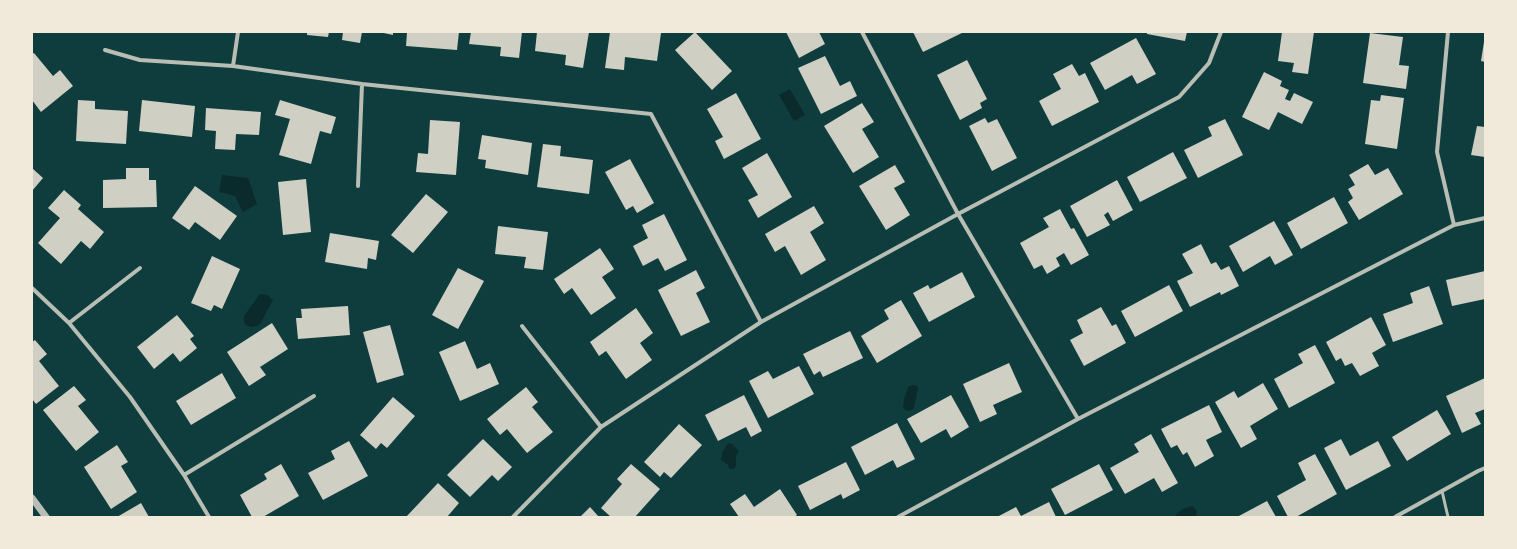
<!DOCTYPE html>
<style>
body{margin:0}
#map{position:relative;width:1517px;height:549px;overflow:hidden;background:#0f3d3e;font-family:Manrope,sans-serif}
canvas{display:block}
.frame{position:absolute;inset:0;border:33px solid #f1e9da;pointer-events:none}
</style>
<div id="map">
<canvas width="1517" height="549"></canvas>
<div class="frame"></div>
</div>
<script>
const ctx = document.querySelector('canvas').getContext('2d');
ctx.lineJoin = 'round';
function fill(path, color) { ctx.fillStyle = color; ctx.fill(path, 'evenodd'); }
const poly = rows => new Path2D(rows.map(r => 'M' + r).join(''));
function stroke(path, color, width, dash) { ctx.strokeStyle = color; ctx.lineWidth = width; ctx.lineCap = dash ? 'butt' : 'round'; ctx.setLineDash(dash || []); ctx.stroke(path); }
const water = poly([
 [790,89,805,115,794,121,779,95],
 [222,175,248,178,257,204,243,212,235,196,219,192],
 [260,294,267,295,273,300,260,324,254,327,247,326,244,322,244,316],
 [913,385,917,386,918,388,914,408,910,411,905,410,903,407,904,399,908,387],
 [728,443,732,444,739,451,736,456,736,466,734,469,729,469,728,465,721,460,722,453],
 [1192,506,1197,511,1196,517,1174,517,1181,510]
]);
const building = poly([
 [307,32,329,32,328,37,307,35],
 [343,32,362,32,360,43,342,40],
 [379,32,393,32,393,35],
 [407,32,459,32,457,50,406,46],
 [471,32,522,32,519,58,500,56,501,47,469,44],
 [537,32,589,32,583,68,565,65,566,55,535,51],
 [610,32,661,33,657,61,625,57,624,70,605,68],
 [695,32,732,71,712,90,675,50],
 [786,32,819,32,825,44,799,58],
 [913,32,964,32,923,52],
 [1147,32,1187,32,1185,41,1147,34],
 [1282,32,1314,32,1308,74,1292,72,1294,63,1278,61],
 [1370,33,1403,37,1399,65,1409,66,1406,89,1363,83],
 [1136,38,1156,74,1137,84,1132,75,1105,90,1090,63],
 [1484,42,1485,42,1485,62,1481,61],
 [34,53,53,76,60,70,73,86,41,112,32,100,32,54],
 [825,56,840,86,850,81,857,96,821,114,798,68],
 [967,60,987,99,980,103,982,108,960,120,937,75],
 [1072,64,1079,76,1085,73,1099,102,1052,126,1039,101,1061,89,1053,74],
 [1264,72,1282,81,1280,86,1289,90,1285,99,1290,101,1294,93,1313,102,1302,124,1278,112,1269,130,1242,117],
 [736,93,761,139,724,159,715,141,723,137,707,109],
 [1381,95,1404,98,1397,149,1365,144,1371,100,1380,101],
 [78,100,95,101,95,109,128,111,126,144,76,141],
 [142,100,195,106,192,137,139,131],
 [280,100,336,117,331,134,320,131,311,164,279,155,290,119,275,115],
 [862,103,874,122,862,129,879,157,853,173,824,126],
 [206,108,261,112,259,135,236,134,235,150,215,149,216,131,205,130],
 [985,118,988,123,997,119,1017,158,992,171,969,126],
 [1225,119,1243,155,1198,178,1184,150,1212,136,1208,127],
 [430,120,460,122,456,175,416,172,418,153,428,154],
 [1477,126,1485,127,1485,157,1471,155],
 [482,135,532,143,528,175,485,168,486,160,478,159],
 [543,144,561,146,560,156,593,160,589,194,537,187],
 [1173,152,1187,178,1140,202,1127,177],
 [767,153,792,197,758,218,748,200,758,195,742,168],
 [630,159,654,203,637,213,633,206,626,210,605,172],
 [1368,164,1375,175,1388,168,1403,194,1359,220,1348,202,1353,198,1348,189,1355,185,1349,175],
 [895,165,905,182,894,188,910,215,886,230,859,186],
 [32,168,43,178,32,191],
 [126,168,149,168,149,180,156,180,157,207,103,208,103,180,126,179],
 [306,179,311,232,283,235,278,182],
 [1117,180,1133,210,1113,221,1108,212,1104,215,1110,225,1087,237,1070,206],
 [195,186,237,216,220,240,195,222,189,230,172,218],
 [64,190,81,205,78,209,104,232,90,249,81,241,61,264,38,243,60,218,48,208],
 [426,194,448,212,413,253,391,235],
 [1334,197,1348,223,1301,249,1287,223],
 [814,206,824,223,810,232,826,260,801,275,785,246,775,252,765,234],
 [1060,209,1071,229,1074,228,1089,255,1071,265,1064,253,1056,258,1060,266,1047,274,1042,265,1034,269,1020,243,1049,227,1043,218],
 [664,214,687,260,665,271,658,258,643,266,633,246,648,238,642,225],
 [1274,221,1293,255,1275,265,1270,256,1243,272,1229,246],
 [498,226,548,232,543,270,524,268,526,257,495,254],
 [330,233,379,241,376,260,368,258,367,269,325,262],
 [1201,244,1211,264,1216,262,1221,270,1229,266,1239,286,1221,295,1220,292,1190,307,1177,281,1193,273,1182,254],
 [600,248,614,269,602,277,616,298,591,315,572,288,564,294,554,279],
 [212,256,240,269,222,309,214,305,211,311,191,303],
 [458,268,484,281,458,329,432,315],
 [696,270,705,288,696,293,710,322,681,336,658,290],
 [1485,271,1485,299,1452,306,1446,280],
 [962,272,975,297,929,322,913,293,928,285,930,289],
 [1169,285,1183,311,1135,337,1121,311],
 [1429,286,1443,324,1393,342,1383,314,1413,303,1410,293],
 [901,300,922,336,877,363,861,336,889,319,884,310],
 [348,306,350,335,298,339,296,318,302,318,301,309],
 [1101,307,1112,326,1116,324,1126,343,1084,366,1070,340,1083,333,1077,320],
 [636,308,653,333,640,343,652,360,626,379,606,351,599,356,590,342],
 [177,315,194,336,190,339,197,348,180,362,173,353,154,369,137,347],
 [1371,317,1386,345,1372,353,1379,366,1360,376,1352,363,1345,366,1341,358,1336,361,1326,342],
 [272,323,288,349,260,367,266,375,249,386,227,352],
 [390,325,404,375,377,383,363,332],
 [850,331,863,358,823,377,820,371,814,375,803,354],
 [35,340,47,354,39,361,59,386,36,404,32,399,32,342],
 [465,341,477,369,490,363,499,384,460,401,439,352],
 [1315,345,1335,383,1289,408,1274,379,1303,363,1298,354],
 [1009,363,1022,392,993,405,997,414,980,422,963,384],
 [799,366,814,394,768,418,749,381,768,371,773,379],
 [222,373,236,398,191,425,176,401],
 [1485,378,1485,409,1475,413,1481,424,1462,433,1446,396],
 [1263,383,1278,409,1250,426,1257,439,1241,448,1215,402,1234,391,1238,398],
 [74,386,86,400,78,406,99,432,76,451,43,410],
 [526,387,538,402,532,407,553,432,527,453,507,429,500,435,487,419],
 [744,395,762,431,751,437,746,427,718,441,705,415],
 [951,395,969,427,951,438,946,429,921,443,907,419],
 [393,397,415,416,387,448,381,443,376,449,360,435],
 [1209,405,1222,432,1206,440,1214,456,1195,467,1187,452,1183,455,1177,445,1171,448,1161,429],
 [1437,410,1451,434,1407,461,1392,437],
 [897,423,915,459,897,468,893,460,865,475,851,447],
 [679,424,702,445,671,478,664,472,660,477,644,462],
 [1151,434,1178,483,1162,492,1154,478,1125,494,1110,468,1139,452,1134,444],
 [483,439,512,467,498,481,492,475,470,497,447,475],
 [1341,439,1350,456,1378,441,1391,466,1346,490,1324,448],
 [349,441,368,476,323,500,308,473,335,459,331,451],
 [117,445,128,462,121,466,137,492,111,509,84,467],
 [1315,454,1337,494,1296,517,1288,517,1277,496,1306,480,1298,463],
 [846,462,860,490,843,499,841,494,810,510,798,486],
 [281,464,299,496,263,517,252,517,240,495,267,479,264,474],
 [631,464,660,489,635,517,611,517,601,508,622,484,617,479],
 [1099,464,1113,490,1065,515,1051,489],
 [438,483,459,503,447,517,406,517],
 [780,489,797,515,794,517,739,517,730,504,745,494,754,507],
 [1267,501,1276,517,1237,517],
 [1049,502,1056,517,997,517,1016,507,1021,516],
 [141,503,149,517,117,517],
 [590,507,599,517,580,517]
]);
const service = poly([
 [1442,491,1448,517]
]);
const minor = poly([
 [862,32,958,214,1078,419],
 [1448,32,1437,152,1454,225],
 [105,50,140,60,233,66,362,84,651,114,761,322],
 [233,66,238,32],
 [358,186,362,84],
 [32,288,69,323,130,397,184,475,209,517],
 [69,323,140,268],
 [522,326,601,427],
 [184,475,314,396],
 [513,517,601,427,761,322,958,214,1179,97,1209,63,1221,32],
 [898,517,1078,419,1454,225,1485,218],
 [1395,517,1478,471,1485,468]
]);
const tertiary = poly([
 [32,498,46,517]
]);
fill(water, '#0a2a2b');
fill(building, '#cfcfc3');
stroke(service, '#b8beb3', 3);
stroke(minor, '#b8beb3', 4);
stroke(tertiary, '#b8beb3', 7);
</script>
